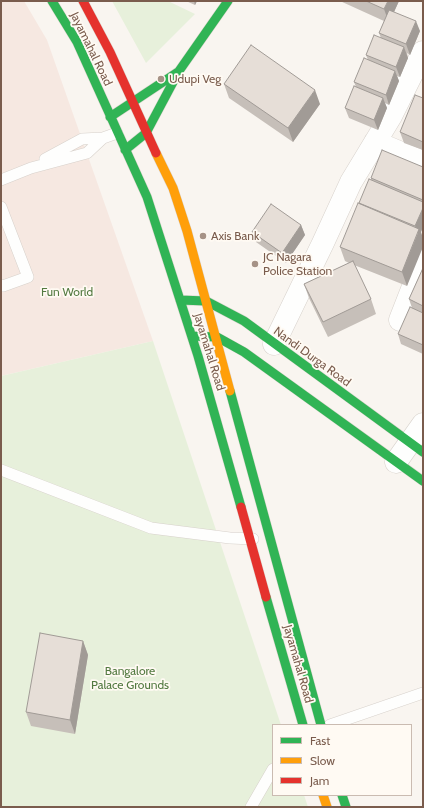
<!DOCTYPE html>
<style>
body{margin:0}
#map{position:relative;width:424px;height:808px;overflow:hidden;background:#f9f5f0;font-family:Cabin,sans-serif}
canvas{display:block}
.frame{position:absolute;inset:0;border:2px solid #7a5c4d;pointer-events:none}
.legend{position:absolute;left:272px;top:724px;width:140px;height:72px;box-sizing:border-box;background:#fffaf3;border:1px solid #cabbb1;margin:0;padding:5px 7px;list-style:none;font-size:12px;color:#7a5c4d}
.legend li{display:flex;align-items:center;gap:8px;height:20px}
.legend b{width:20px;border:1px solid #cabbb1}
</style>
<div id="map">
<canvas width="424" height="808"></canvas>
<div class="frame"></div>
<ul class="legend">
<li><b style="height:5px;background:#30b455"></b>Fast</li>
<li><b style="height:5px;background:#ff9f0a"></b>Slow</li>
<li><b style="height:5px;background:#e5322d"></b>Jam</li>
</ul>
</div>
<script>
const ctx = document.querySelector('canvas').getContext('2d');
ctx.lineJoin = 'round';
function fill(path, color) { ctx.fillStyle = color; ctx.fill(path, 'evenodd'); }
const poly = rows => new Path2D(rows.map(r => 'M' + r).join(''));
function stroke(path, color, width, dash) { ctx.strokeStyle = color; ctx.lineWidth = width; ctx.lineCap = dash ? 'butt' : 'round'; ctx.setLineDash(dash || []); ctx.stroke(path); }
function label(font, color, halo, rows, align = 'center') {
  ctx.font = font + ' Cabin,sans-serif'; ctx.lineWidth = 3.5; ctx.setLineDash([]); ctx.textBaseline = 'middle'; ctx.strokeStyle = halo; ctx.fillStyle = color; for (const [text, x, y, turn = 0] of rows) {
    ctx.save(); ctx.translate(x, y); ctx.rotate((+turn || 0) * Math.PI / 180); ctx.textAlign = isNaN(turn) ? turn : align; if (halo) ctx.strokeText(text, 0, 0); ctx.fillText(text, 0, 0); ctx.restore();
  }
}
const commercial = poly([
 [1,1,24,1,47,40,153,341,1,376]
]);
const green = poly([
 [112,1,168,1,195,14,146,63],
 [153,341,281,725,273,725,273,795,304,795,308,807,1,807,1,376]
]);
const lane = poly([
 [45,159,82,139,103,138],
 [1,180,31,168,87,153,103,138,117,133],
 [1,207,28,277,3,286,1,285],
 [1,470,151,528,230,538,253,539],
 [330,725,423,693],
 [251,807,273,769]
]);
const street = poly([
 [375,142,423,162],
 [400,320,423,261],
 [274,344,323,243,351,182,391,116,423,52],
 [396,462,423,424]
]);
const fast = poly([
 [52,1,77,42,147,197,198,356,241,507],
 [110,117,178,72],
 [125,150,146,133,179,71,228,1],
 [180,300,206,301,244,321,423,452],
 [192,336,217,337,244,352,423,481],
 [230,391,321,725],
 [266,597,303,725],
 [342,795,346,807]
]);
const slow = poly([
 [156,153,173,188,187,231,230,391],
 [323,795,327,807]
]);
const jam = poly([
 [83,1,110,52,156,153],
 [241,507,266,597]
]);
const wall = poly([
 [186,1,197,1,195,5],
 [340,1,399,1,394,12,420,31,410,55,407,53,408,58,400,77,397,76,399,81,389,105,385,103,387,108,378,130,349,118,345,108,356,87,354,82,368,60,366,55,381,38,379,33,384,21],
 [224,84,320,104,293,142,229,98],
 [423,98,423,150,404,143,400,132],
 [423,167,423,227,421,232,407,286,354,265,371,299,376,314,328,337,309,298,304,284,349,263,345,261,340,247,359,204,359,203,371,181,371,178],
 [301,225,305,235,286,263,256,242,252,232],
 [423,268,423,354,401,344,398,334,412,308,409,299],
 [83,641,88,655,75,734,31,726,26,712]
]);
const shadedWall = poly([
 [194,1,197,1,195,5],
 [388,1,399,1,389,23,384,9],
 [416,21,420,31,410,55,406,44],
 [404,47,408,58,400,77,396,67],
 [395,71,399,81,389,105,386,95],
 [315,90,320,104,293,142,288,128],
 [383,98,387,108,378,130,374,120],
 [423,208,423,227,421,232,423,238,423,247,407,286,402,272,418,233,415,226],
 [301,225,305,235,286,263,282,253],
 [83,641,88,655,75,734,70,720]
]);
const building = poly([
 [366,1,388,1,384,9,366,1],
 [389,10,416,21,406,44,379,33,389,10],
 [374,35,404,47,396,67,366,55,374,35],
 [251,45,315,90,288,128,224,84,251,45],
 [364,58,395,71,386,95,354,82,364,58],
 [354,86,383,98,374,120,345,108,354,86],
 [415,95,423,98,423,142,400,132,415,95],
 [382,150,423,167,423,200,371,178,382,150],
 [369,179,423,202,423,208,415,226,359,203,369,179],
 [358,203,419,229,402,272,340,247,358,203],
 [271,204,301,225,282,253,252,232,271,204],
 [353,261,371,299,323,322,304,284,353,261],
 [423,268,423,306,409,299,423,268],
 [410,307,423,313,423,345,398,334,410,307],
 [40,633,83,641,70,720,26,712,40,633]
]);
const markers = [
 [161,79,4,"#a69286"],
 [203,236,4,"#a69286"],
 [255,264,4,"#a69286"]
];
const streetNames = [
 ["Jayamahal Road",91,49,64],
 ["Jayamahal Road",209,352,73],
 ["Nandi Durga Road",312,357,36],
 ["Jayamahal Road",298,664,74]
];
const poiNames = [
 ["Udupi Veg",169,79],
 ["Axis Bank",211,236],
 ["JC Nagara",263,257],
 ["Police Station",263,271]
];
const parkNames = [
 ["Fun World",67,292],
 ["Bangalore",130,671],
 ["Palace Grounds",130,685]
];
fill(commercial, '#f6e8e1');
fill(green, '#e7f0db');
stroke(lane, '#d7d1cb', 12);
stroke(street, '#d7d1cb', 23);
stroke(fast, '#d9d2cb', 10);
stroke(slow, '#d9d2cb', 10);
stroke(jam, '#d9d2cb', 10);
stroke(lane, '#fefefd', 11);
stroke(street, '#fefefd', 22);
stroke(fast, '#30b455', 9);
stroke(slow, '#ff9f0a', 9);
stroke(jam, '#e5322d', 9);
fill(wall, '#c6bfb9');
fill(shadedWall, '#a19b96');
fill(building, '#e6ded7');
stroke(building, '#a19b96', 1);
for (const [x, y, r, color] of markers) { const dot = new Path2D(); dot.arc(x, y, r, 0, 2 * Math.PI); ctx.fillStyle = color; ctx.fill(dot); stroke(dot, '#fffaf3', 1.5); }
label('12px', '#7a5c4d', '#fffaf3', streetNames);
label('12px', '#7a5c4d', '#fffaf3', poiNames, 'left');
label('12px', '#537a41', '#fffaf3', parkNames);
</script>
